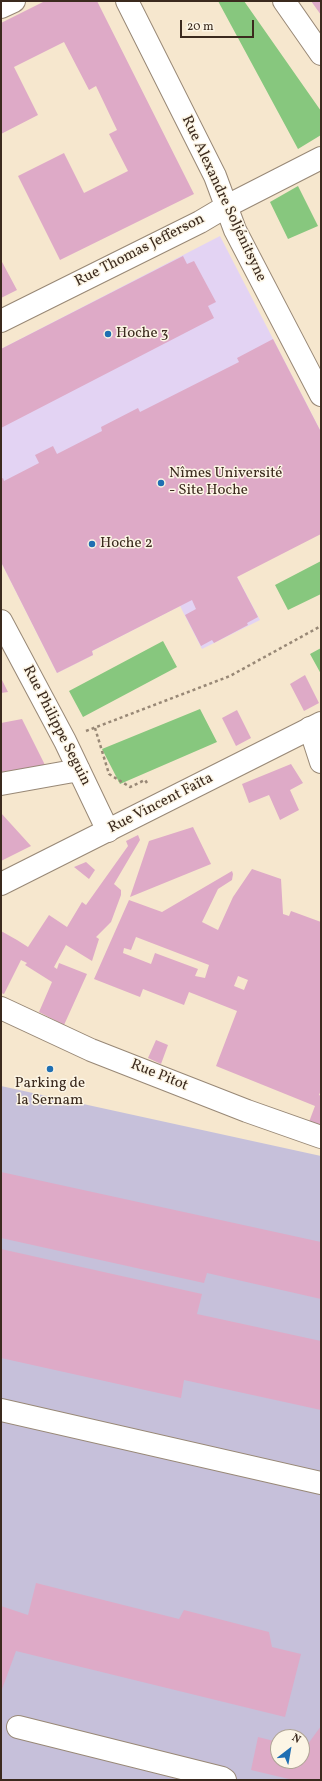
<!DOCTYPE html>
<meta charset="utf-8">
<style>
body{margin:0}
#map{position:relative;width:322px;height:1781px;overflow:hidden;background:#f6e7ce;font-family:Vollkorn,serif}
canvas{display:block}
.frame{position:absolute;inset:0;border:2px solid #3b2a1e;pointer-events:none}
.north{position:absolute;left:270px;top:1729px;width:40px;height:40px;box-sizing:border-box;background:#fcf5e5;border:1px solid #afa495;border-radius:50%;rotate:31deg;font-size:11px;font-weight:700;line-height:16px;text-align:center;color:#3b2a1e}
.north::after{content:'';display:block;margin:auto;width:14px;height:18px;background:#1f6fb2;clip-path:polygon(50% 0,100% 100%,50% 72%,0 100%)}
.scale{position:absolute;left:180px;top:20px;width:74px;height:18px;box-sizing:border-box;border:2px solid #3b2a1e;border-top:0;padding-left:5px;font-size:12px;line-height:14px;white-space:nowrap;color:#3b2a1e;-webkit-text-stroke:3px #fcf5e5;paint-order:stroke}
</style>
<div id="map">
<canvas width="322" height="1781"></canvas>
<div class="frame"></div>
<div class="north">N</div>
<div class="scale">20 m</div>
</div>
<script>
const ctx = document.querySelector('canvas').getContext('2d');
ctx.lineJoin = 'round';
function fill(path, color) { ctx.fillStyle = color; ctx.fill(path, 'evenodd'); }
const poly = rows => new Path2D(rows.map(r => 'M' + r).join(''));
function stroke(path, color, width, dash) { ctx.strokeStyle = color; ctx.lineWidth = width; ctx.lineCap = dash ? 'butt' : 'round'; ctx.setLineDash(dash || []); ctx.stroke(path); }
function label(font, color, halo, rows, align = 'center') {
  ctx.font = font + ' Vollkorn,serif'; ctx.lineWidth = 3; ctx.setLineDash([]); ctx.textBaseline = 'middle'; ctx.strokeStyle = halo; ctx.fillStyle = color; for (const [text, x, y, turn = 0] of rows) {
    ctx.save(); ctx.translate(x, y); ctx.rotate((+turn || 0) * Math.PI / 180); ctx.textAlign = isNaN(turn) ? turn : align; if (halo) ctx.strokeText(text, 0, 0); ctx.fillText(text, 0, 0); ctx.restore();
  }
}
const built = poly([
 [220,236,321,432,237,577,260,620,202,649,180,606,92,651,93,655,57,673,1,562,1,349]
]);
const industrial = poly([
 [1,1086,321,1156,321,1780,1,1780],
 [278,1737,302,1737,302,1761,278,1761]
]);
const green = poly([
 [218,1,244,1,321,111,321,135,298,149],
 [298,186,318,226,288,239,270,202],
 [321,561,321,594,288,610,275,585],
 [163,641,177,667,83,717,69,691],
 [321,648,321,674,310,654],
 [200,709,217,742,120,784,102,749]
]);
const building = poly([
 [45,1,97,1,194,194,60,260,18,176,64,153,84,193,128,171,109,134,117,130,96,86,89,90,64,42,14,67,38,115,1,134,1,23],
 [311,1,321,1,321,15],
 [183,256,187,264,194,261,216,302,208,306,214,318,1,428,1,349],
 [1,260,17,290,1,298],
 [273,339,321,432,321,534,237,577,258,617,247,623,248,625,214,643,212,640,201,646,185,615,196,609,192,600,92,651,93,655,57,673,1,562,1,479,3,478,4,481,39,463,35,455,53,446,57,454,102,431,101,427,138,408,140,412,239,362,237,358],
 [305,675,319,703,304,711,290,684],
 [1,678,8,692,1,693],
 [237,710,251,738,236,746,222,718],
 [22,719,46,767,1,775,1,723],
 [291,764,303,783,290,790,299,810,280,820,269,795,249,803,242,784],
 [1,813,31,846,1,861],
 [193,827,211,864,130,897,149,841],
 [138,835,140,840,114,884,121,890,121,895,111,922,96,937,99,939,92,961,66,945,54,967,57,969,59,963,87,974,64,1025,39,1012,52,982,25,965,27,963,21,960,4,994,1,993,1,931,17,940,28,947,49,915,67,927,82,902,86,905,128,846,126,841],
 [86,862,95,870,89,879,74,867],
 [252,869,281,879,283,914,289,916,291,911,321,922,321,1090,319,1095,321,1096,321,1127,309,1122,315,1106,216,1066,237,1011,189,992,184,1005,143,989,140,997,94,979,129,900,162,912,232,871,233,874,232,880,218,889,202,922,218,930,233,897],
 [136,937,209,965,205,978,195,976,198,969,155,953,151,964,123,953,124,948,131,950],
 [238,976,248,980,244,990,234,986],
 [156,1040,168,1045,161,1064,148,1058],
 [1,1172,321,1242,321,1299,207,1273,204,1283,1,1238],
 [1,1249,202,1294,197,1314,321,1341,321,1410,184,1380,181,1398,1,1358],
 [36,1583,179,1619,184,1610,269,1632,272,1647,301,1654,285,1717,16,1651,1,1692,1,1606,28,1615],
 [321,1726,321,1780,293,1780,251,1770,258,1737,278,1742,278,1761,302,1761,302,1747,305,1748]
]);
const path = poly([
 [95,728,109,774,130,787,145,780,147,783],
 [86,731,230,676,321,626]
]);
const minor = poly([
 [127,1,215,176,235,230,321,395],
 [284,1,321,54],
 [1,7,14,1],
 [1,321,200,222,227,206,321,158],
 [1,621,65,741,108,831],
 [310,728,321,762],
 [1,784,79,770],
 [1,1008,91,1050,247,1111,321,1137],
 [1,1410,321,1483],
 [18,1727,222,1778,225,1780]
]);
const major = poly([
 [1,884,321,723]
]);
const markers = [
 [108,334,4,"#1f6fb2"],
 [161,483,4,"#1f6fb2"],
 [92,544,4,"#1f6fb2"],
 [50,1069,4,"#1f6fb2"]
];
const streetNames = [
 ["Rue Alexandre Soljénitsyne",223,199,65],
 ["Rue Thomas Jefferson",140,251,-27],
 ["Rue Philippe Seguin",56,726,63],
 ["Rue Vincent Faïta",161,804,-27],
 ["Rue Pitot",159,1076,22]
];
const poiNames = [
 ["Hoche 3",116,334],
 ["Nîmes Université",169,474],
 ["- Site Hoche",169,491],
 ["Hoche 2",100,544],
 ["Parking de",50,1084,"center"],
 ["la Sernam",50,1101,"center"]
];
fill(built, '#e3d3f3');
fill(industrial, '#c6c0da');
fill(green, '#87c77e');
fill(building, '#deaac7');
stroke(minor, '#988876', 24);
stroke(major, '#988876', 24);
stroke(path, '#988876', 2.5, [3, 3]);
stroke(minor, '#fff', 22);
stroke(major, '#fff', 22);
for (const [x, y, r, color] of markers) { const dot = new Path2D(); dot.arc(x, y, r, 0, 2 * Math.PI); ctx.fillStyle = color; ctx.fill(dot); stroke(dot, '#fcf5e5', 1.5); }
label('15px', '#3b2a1e', '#fcf5e5', streetNames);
label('15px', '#3b2a1e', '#fcf5e5', poiNames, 'left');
</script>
